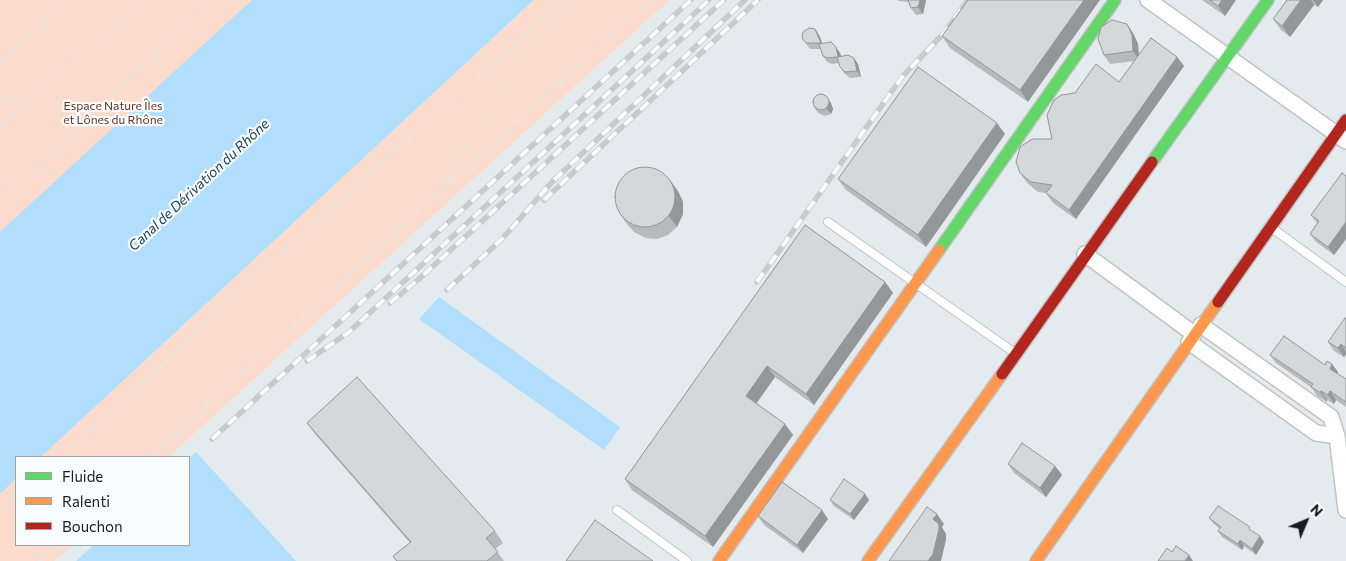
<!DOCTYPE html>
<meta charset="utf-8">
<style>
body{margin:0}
#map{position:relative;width:1346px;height:561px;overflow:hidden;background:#f9fbfd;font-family:Commissioner,sans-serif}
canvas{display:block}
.legend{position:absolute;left:15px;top:456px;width:175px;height:90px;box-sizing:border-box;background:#f8fcfe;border:1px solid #9ea3a6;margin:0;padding:6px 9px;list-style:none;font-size:15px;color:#171d21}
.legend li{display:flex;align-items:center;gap:10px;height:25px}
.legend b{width:25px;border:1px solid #9ea3a6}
.north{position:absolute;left:1281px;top:496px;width:50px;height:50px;-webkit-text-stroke:4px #f8fcfe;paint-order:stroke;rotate:45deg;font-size:14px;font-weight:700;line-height:20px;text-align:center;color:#171d21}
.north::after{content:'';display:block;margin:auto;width:18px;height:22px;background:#171d21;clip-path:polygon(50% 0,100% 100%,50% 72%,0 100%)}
</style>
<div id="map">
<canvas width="1346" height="561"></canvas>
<ul class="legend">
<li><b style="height:6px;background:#63d668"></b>Fluide</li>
<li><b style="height:6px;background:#ff974d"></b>Ralenti</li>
<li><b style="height:6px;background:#b3261e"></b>Bouchon</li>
</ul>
<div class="north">N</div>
</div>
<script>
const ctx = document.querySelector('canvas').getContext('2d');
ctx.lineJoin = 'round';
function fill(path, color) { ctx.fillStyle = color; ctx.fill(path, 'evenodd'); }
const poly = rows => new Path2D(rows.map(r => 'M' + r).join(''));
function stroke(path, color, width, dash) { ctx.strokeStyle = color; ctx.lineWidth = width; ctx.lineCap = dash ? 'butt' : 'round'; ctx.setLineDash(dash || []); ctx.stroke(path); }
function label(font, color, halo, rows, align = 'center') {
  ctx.font = font + ' Commissioner,sans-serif'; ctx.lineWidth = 4.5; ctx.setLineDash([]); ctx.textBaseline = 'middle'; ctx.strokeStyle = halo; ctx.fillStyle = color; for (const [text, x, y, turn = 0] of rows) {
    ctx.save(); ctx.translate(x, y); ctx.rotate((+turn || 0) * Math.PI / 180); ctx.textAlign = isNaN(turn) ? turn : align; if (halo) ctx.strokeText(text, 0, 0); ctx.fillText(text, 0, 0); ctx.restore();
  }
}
const built = poly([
 [670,0,1346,0,1346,561,55,561,72,545,189,545,189,457,169,457]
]);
const green = poly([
 [0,0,405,0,0,369],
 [534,0,670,0,169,457,41,457],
 [16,479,16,545,73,545,55,561,0,561,0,494]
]);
const water = poly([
 [252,0,534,0,41,457,16,457,16,479,0,494,0,232],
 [439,297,620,427,604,450,419,319],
 [196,452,296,561,76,561,94,545,189,545,189,458]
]);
const path = poly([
 [0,63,69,0],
 [0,98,29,102],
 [0,128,142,0],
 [446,183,477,127,529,53,571,0],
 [0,199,216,0],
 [61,457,339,201,564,0],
 [151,457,444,187,651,0],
 [0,513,16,498],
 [39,561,56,545]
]);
const lane = poly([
 [828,222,1015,353],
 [1272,228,1346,282],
 [617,510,687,561]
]);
const street = poly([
 [1148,0,1346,141],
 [1085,254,1194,334],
 [1201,325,1331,417,1337,436,1346,510],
 [1189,342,1316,433,1337,436]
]);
const fast = poly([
 [1152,162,1268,0],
 [939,250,1115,0]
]);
const slow = poly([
 [719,561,939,250],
 [868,561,1002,374],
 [1036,561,1218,302]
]);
const jam = poly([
 [1218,302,1346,120],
 [1002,374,1152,162]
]);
const rail = poly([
 [544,200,758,0],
 [757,282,902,77,944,33,968,0],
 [447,290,503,238,552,182,745,0],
 [390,303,419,279,724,0],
 [307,361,349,332,709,0],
 [212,439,691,0]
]);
const wall = poly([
 [898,0,926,0,923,14,916,15,911,8,908,2,898,1],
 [968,0,1028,102,950,48,942,36],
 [1202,0,1236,0,1225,16],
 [1287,0,1323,0,1318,7,1314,5,1290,37,1281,30,1273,19],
 [815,29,819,35,822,43,840,53,841,56,858,64,861,77,850,78,844,73,840,67,839,63,832,64,827,62,823,56,821,49,810,49,802,38],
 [1133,33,1138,44,1139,55,1177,57,1184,66,1076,219,1053,203,1046,193,1038,192,1027,183,1020,173,1052,139,1075,93,1119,82,1135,61,1110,64,1104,55],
 [831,103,833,109,831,114,825,116,818,113,814,107],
 [1005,134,926,247,846,190,838,179],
 [1346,176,1346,239,1334,255,1316,242,1310,234,1317,223,1311,215],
 [678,191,683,202,683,214,677,227,668,235,657,239,646,238,634,232,627,224,619,213],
 [805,225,885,282,893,293,814,405,775,377,756,403,785,424,793,435,713,547,632,490,625,479],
 [1346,319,1346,354,1344,357,1334,351,1328,342],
 [1270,355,1325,365,1338,372,1338,374,1346,379,1346,407,1336,400,1334,404,1327,400,1327,402,1317,396,1312,388,1276,363],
 [307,423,495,531,503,543,495,549,504,561,396,561,393,556,410,543,315,434],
 [1008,464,1055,466,1062,475,1046,497,1014,473],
 [865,494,869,500,854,520,834,506,830,500],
 [758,516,828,519,803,553,764,525],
 [1209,518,1255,533,1260,536,1264,542,1256,555,1244,546,1242,550,1222,537,1218,531,1220,529,1214,524]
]);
const shadedWall = poly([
 [920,0,926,0,923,14,918,7],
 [1084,0,1100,0,1028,102,1020,90],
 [1222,0,1236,0,1225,16,1218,6],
 [1301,0,1311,0,1314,5,1290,37,1282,26],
 [1313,0,1323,0,1318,7],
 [1127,24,1133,33,1138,44,1139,60,1133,51],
 [815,29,819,35,825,49,821,43],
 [836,47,840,53,843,63,838,57],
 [1177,57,1184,66,1076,219,1069,210],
 [854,58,858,64,861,77,857,71],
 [827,97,831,103,833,109,831,114,826,108],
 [997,123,1005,134,926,247,918,235],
 [670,180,678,191,683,202,683,214,677,227,669,216],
 [1346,222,1346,239,1334,255,1328,247],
 [885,282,893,293,814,405,806,394],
 [1341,344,1346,352,1346,354,1344,357,1338,348],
 [1332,364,1338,372,1336,377,1330,369],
 [767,366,775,377,754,407,746,396],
 [1321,391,1327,400,1327,402,1321,393],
 [1330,391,1336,400,1334,404,1328,395],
 [785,424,793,435,713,547,705,536],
 [1055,466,1062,475,1046,497,1040,488],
 [865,494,869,500,854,520,850,514],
 [822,510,828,519,803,553,797,545],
 [937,514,944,524,942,527,946,534,946,540,941,561,928,561,933,519],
 [1260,536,1264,542,1256,555,1252,549],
 [1240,540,1244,546,1242,550,1238,544],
 [1189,555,1193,561,1185,561]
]);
const building = poly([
 [908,0,920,0,918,7,911,8,908,0],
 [968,0,1084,0,1020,90,942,36,968,0],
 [1210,0,1222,0,1218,6,1210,0],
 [1287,0,1301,0,1282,26,1273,19,1287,0],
 [1112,20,1127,24,1132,35,1133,51,1104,55,1098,39,1101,27,1112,20],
 [809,28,815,29,821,43,806,43,802,38,803,32,809,28],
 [1151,38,1177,57,1069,210,1046,193,1052,185,1031,182,1020,173,1016,162,1020,147,1032,139,1052,139,1047,115,1054,100,1061,95,1075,93,1096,64,1119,82,1151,38],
 [831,42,836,47,838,57,848,55,854,58,857,71,845,72,840,67,837,57,828,58,823,56,819,44,831,42],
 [918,67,997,123,918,235,838,179,918,67],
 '813 102a8 8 0 1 1 16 0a8 8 0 1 1-16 0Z',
 '615 197a30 30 0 1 1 60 0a30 30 0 1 1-60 0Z',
 [1342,173,1346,176,1346,222,1328,247,1310,234,1319,221,1311,215,1342,173],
 [805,225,885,282,806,394,767,366,746,396,785,424,705,536,625,479,805,225],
 [1345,318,1346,319,1346,348,1341,344,1338,348,1328,342,1345,318],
 [1284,336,1325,365,1327,361,1332,364,1330,369,1346,379,1346,402,1330,391,1328,395,1321,391,1321,393,1311,387,1313,384,1270,355,1284,336],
 [357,377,495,531,486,538,498,552,487,561,397,561,393,556,411,542,307,423,357,377],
 [1022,443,1055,466,1040,488,1008,464,1022,443],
 [844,479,865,494,850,514,830,500,844,479],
 [782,482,822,510,797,545,758,516,782,482],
 [1218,506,1250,527,1249,529,1260,536,1252,549,1240,540,1238,544,1218,531,1221,527,1209,518,1218,506],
 [927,507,937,514,933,519,939,524,939,529,933,554,928,561,889,561,927,507],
 [595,520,653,561,566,561,595,520],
 [1176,546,1189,555,1185,561,1158,561,1167,548,1172,552,1176,546]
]);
const parkNames = [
 ["Espace Nature Îles",113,106],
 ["et Lônes du Rhône",113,120]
];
const waterNames = [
 ["Canal de Dérivation du Rhône",199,185,-43]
];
fill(built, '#e4ebef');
fill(green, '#fbdbcc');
fill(water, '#b1defc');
stroke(lane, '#bfc3c6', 10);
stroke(street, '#bfc3c6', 18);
stroke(fast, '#bfc3c6', 14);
stroke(slow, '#bfc3c6', 14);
stroke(jam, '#bfc3c6', 14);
stroke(path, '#e5e7e7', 2.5, [2.5, 2.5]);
stroke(lane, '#fefeff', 8);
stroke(street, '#fefeff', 15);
stroke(fast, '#63d668', 11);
stroke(slow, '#ff974d', 11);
stroke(jam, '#b3261e', 11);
stroke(rail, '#c9caca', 5.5);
stroke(rail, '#f8fcfe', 4, [11]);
fill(wall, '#b6babc');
fill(shadedWall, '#949799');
fill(building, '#d4d8db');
stroke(building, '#949799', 1);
label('12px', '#69351a', '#f8fcfe', parkNames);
label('italic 14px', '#1d4056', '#f8fcfe', waterNames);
</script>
